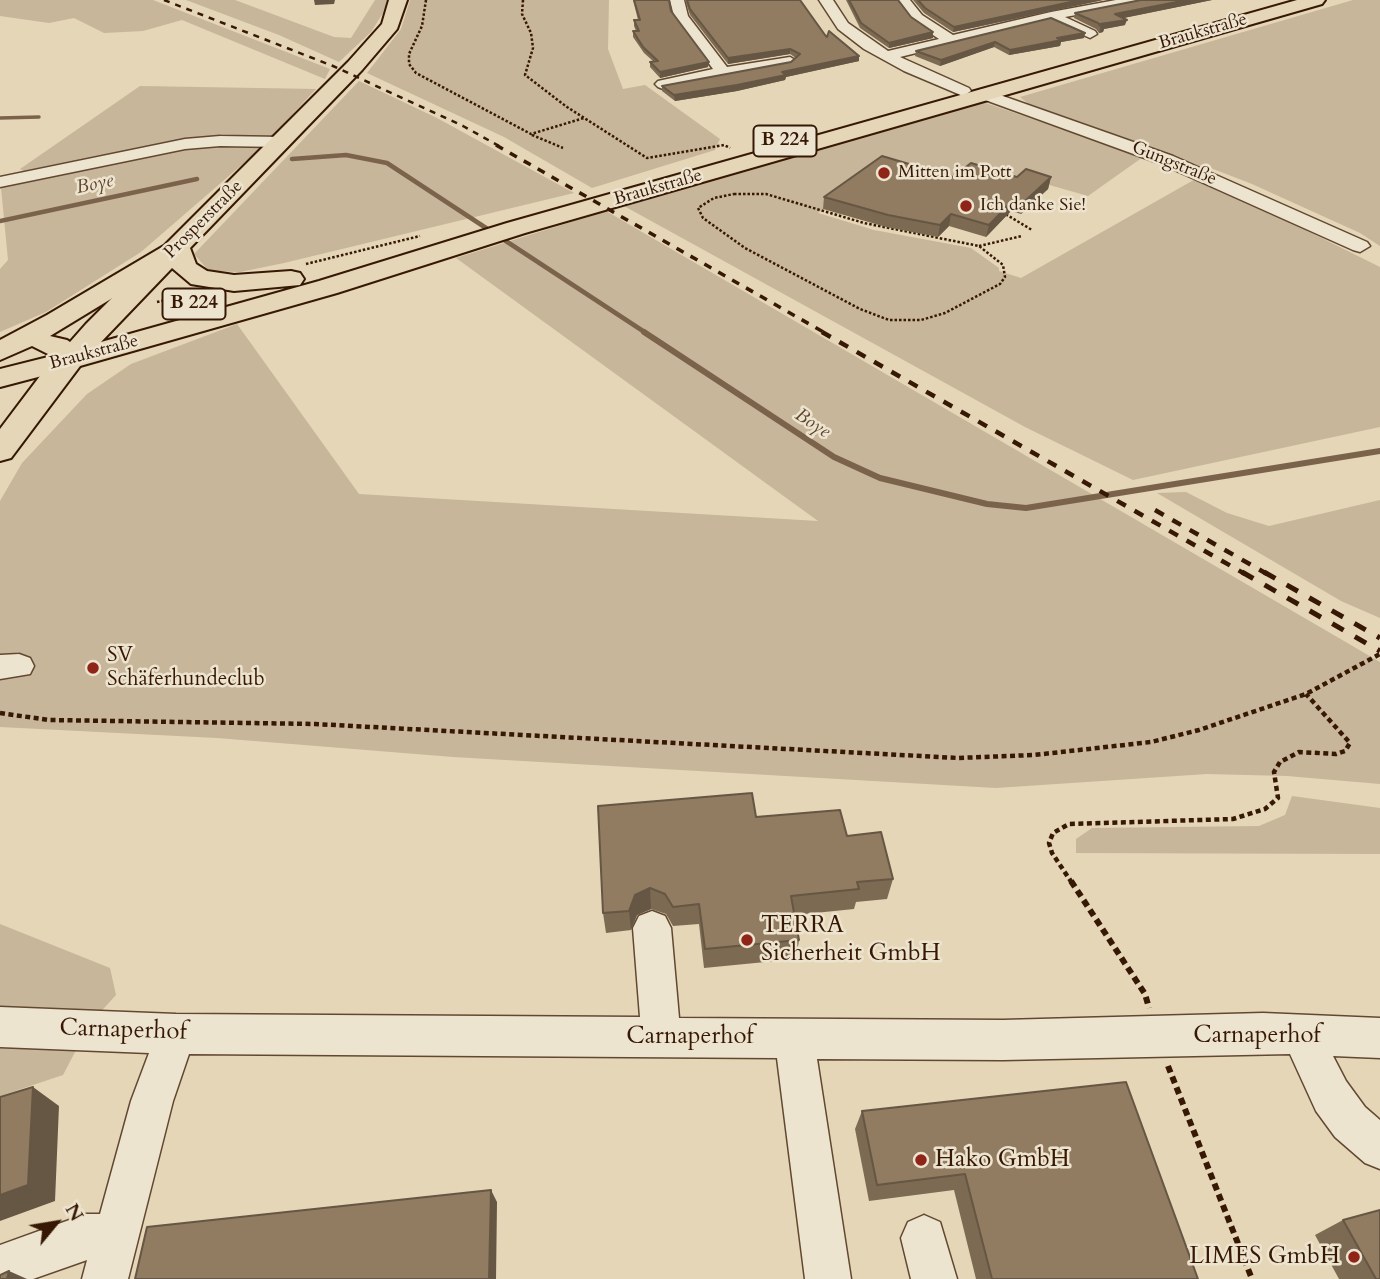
<!DOCTYPE html>
<meta charset="utf-8">
<style>
body{margin:0}
#map{position:relative;width:1380px;height:1279px;overflow:hidden;background:#e4d6b7;font-family:Cardo,serif}
canvas{display:block}
.north{position:absolute;left:21px;top:1188px;width:70px;height:70px;-webkit-text-stroke:5px #ede4d0;paint-order:stroke;rotate:60deg;font-size:19px;font-weight:700;line-height:28px;text-align:center;color:#371804}
.north::after{content:'';display:block;margin:auto;width:24px;height:32px;background:#371804;clip-path:polygon(50% 0,100% 100%,50% 72%,0 100%)}
</style>
<div id="map">
<canvas width="1380" height="1279"></canvas>
<div class="north">N</div>
</div>
<script>
const ctx = document.querySelector('canvas').getContext('2d');
ctx.lineJoin = 'round';
function fill(path, color) { ctx.fillStyle = color; ctx.fill(path, 'evenodd'); }
const poly = rows => new Path2D(rows.map(r => 'M' + r).join(''));
function stroke(path, color, width, dash) { ctx.strokeStyle = color; ctx.lineWidth = width; ctx.lineCap = dash ? 'butt' : 'round'; ctx.setLineDash(dash || []); ctx.stroke(path); }
function label(font, color, halo, rows, align = 'center') {
  ctx.font = font + ' Cardo,serif'; ctx.lineWidth = 5; ctx.setLineDash([]); ctx.textBaseline = 'middle'; ctx.strokeStyle = halo; ctx.fillStyle = color; for (const [text, x, y, turn = 0] of rows) {
    ctx.save(); ctx.translate(x, y); ctx.rotate((+turn || 0) * Math.PI / 180); ctx.textAlign = isNaN(turn) ? turn : align; if (halo) ctx.strokeText(text, 0, 0); ctx.fillText(text, 0, 0); ctx.restore();
  }
}
const green = poly([
 [0,0,153,0,330,69,325,79,182,20,143,31,104,33,74,18,49,23,0,16],
 [186,0,235,0,334,37,351,38,375,0,387,0,383,13,371,32,339,62,279,35],
 [410,0,609,0,608,49,623,89,645,85,720,139,715,150,592,188,504,137,367,73,401,29],
 [1353,0,1380,0,1380,246,1360,233,1252,184,1203,165,1193,168,1037,111,1020,97],
 [359,81,437,118,574,193,284,263,240,272,209,271,194,254],
 [140,86,316,89,260,149,141,252,46,312,0,332,0,269,8,260,0,177,26,172,20,169],
 [983,102,1143,157,1088,196,976,164,948,182,880,168,818,213,874,230,971,248,999,268,999,271,1021,278,1199,177,1380,267,1380,427,1133,480,1025,427,624,206],
 [606,211,1380,662,1380,784,1287,776,1207,774,996,788,453,757,217,738,0,727,0,501,22,463,87,394,131,364,237,324,359,494,818,521,456,258],
 [1186,492,1227,513,1269,526,1380,500,1380,618,1341,601,1157,493],
 [1292,796,1380,808,1380,854,1076,853,1076,839,1092,828,1259,826,1285,815],
 [0,924,110,968,116,995,86,1028,0,1024],
 [0,1031,84,1035,63,1075,0,1096]
]);
const streamFar2 = poly([
 [0,118,39,117]
]);
const streamFar1 = poly([
 [292,159,346,155,387,163,646,333],
 [0,221,197,179]
]);
const stream = poly([
 [644,332,834,457,880,478,987,504,1026,508,1380,451]
]);
const pathFar2 = poly([
 [426,0,422,26,409,54,409,64,416,73,531,134,584,118],
 [523,0,522,14,531,33,533,48,525,75,567,107,647,158,724,145,730,148],
 [532,135,563,148],
 [734,194,766,194,864,223,979,246,1003,265,1005,277,1000,284,945,313,921,320,889,320,860,309,745,248,703,218,698,208,714,198,734,194],
 [1002,212,1032,230],
 [979,246,1022,236],
 [306,264,420,236],
 [157,302,186,295]
]);
const pathFar1 = poly([
 [0,713,49,720,315,724,958,758,1034,755,1151,742,1199,730,1306,694,1380,654],
 [1072,883,1052,853,1049,843,1053,833,1069,824,1233,819,1265,809,1278,798,1274,772,1280,762,1299,752,1336,754,1345,751,1350,743,1306,694]
]);
const path = poly([
 [1071,881,1145,994,1149,1008],
 [1168,1066,1252,1279]
]);
const minor = poly([
 [670,0,684,0,688,16,727,67,790,57,797,61,790,65,663,89,658,87,655,84,658,81,713,69,674,16,670,0],
 [819,0,833,0,848,23,888,51,939,39,912,21,896,0,910,0,922,15,953,35,1051,12,1116,0,1144,0,1137,4,1065,17,1095,31,1097,34,1090,38,1050,20,900,57,969,88,971,91,963,96,904,71,864,49,838,29,819,0],
 [983,89,1173,156,1367,242,1370,246,1360,252,1353,250,1161,164,977,97,975,94,977,91,983,89],
 [220,136,282,137,290,142,282,147,220,146,185,149,0,187,0,177,185,139,220,136],
 [19,654,30,658,34,666,30,674,0,679,0,655,19,654],
 [652,911,665,916,671,928,679,1018,1003,1020,1263,1013,1380,1018,1380,1058,1333,1056,1346,1081,1365,1107,1380,1120,1380,1169,1365,1163,1335,1137,1316,1111,1290,1054,1003,1060,817,1059,851,1279,805,1279,777,1058,189,1054,173,1101,128,1279,82,1279,87,1260,33,1279,0,1279,0,1245,86,1214,100,1214,131,1101,149,1053,0,1047,0,1007,176,1014,640,1017,633,928,639,916,652,911],
 [924,1215,940,1222,957,1279,911,1279,901,1238,908,1222,924,1215]
]);
const major = poly([
 [389,0,407,0,397,29,362,70,190,248,196,264,207,271,234,275,291,271,300,273,304,279,300,285,234,291,191,284,172,268,101,342,319,281,507,223,1297,0,1325,0,1322,4,525,233,337,293,80,366,11,458,0,461,0,429,40,376,86,324,348,62,382,24,389,0]
]);
const highway = poly([
 [171,244,180,247,184,252,180,257,50,336,67,340,76,346,85,360,80,366,0,387,0,369,52,356,32,346,0,360,0,340,47,315,162,247,171,244]
]);
const railFar3 = poly([
 [164,0,333,66,463,126,499,146]
]);
const railFar2 = poly([
 [496,145,825,333]
]);
const railFar1 = poly([
 [822,332,1245,574],
 [1155,510,1267,574]
]);
const rail = poly([
 [1242,572,1380,651],
 [1264,572,1380,638]
]);
const wall = poly([
 [633,0,669,0,671,11,708,67,660,78,650,67,650,62,653,61,644,53,633,37,633,31,636,31,634,26,634,20,638,20],
 [685,0,800,0,825,35,859,61,786,77,785,80,737,91,675,101,662,91,662,86,791,62,796,58,790,54,728,64,690,15],
 [846,0,897,0,911,17,933,38,889,48,860,28],
 [913,0,1103,0,953,32,924,13],
 [1141,0,1212,0,1123,18,1125,25,1104,29,1103,32,1099,33,1096,29,1074,18,1075,13],
 [1085,33,1084,38,1061,42,1060,46,1009,55,994,47,940,66,915,56,916,51],
 [1017,177,1051,177,1048,189,1021,214,1011,211,986,237,949,226,938,237,886,227,823,209,824,197],
 [756,817,847,836,893,879,887,899,856,902,854,909,795,915,799,940,796,959,704,968,699,924,673,926,666,914,651,909,637,915,631,930,606,933,603,913],
 [862,1111,1198,1279,976,1279,954,1190,869,1201,855,1129],
 [1343,1220,1380,1279,1339,1279,1315,1235]
]);
const shadedWall = poly([
 [314,0,335,0,334,4,315,5],
 [1080,0,1103,0,953,32,954,27],
 [1187,0,1212,0,1114,20,1115,14],
 [1127,20,1125,25,1104,29,1103,32,1099,33,1101,27,1100,24],
 [933,32,933,38,889,48,889,43],
 [1085,33,1084,38,1061,42,1060,46,1009,55,1010,50,1057,38],
 [995,42,994,47,940,66,941,60],
 [790,49,790,54,728,64,728,58],
 [859,56,859,61,786,77,785,80,737,91,675,101,674,95],
 [709,62,708,67,660,78,660,72],
 [1051,177,1048,189,1021,214,1024,202],
 [1014,199,1011,211,986,237,989,225],
 [951,214,949,226,938,237,940,225],
 [650,888,651,909,637,915,631,930,629,911,635,895],
 [33,1087,59,1106,55,1201,0,1221,0,1195],
 [491,1190,497,1202,496,1279,489,1279],
 [9,1271,27,1279,7,1279]
]);
const building = poly([
 [634,0,669,0,671,11,709,62,660,72,650,62,658,61,643,47,633,31,639,31,634,20,640,20,634,0],
 [687,0,800,0,825,35,827,37,829,31,859,56,782,72,786,75,737,85,674,95,662,86,791,62,800,54,790,49,728,58,690,9,687,0],
 [849,0,898,0,911,17,933,32,889,43,861,23,849,0],
 [918,0,1080,0,954,27,925,8,918,0],
 [1141,0,1187,0,1115,14,1127,20,1100,24,1105,27,1101,27,1098,23,1075,13,1141,0],
 [1051,18,1085,33,1057,38,1062,40,1010,50,995,42,941,60,916,51,1051,18],
 [882,156,953,177,971,163,1017,177,1026,169,1051,177,1024,202,1014,199,989,225,951,214,940,225,888,215,824,197,882,156],
 [752,793,756,817,840,810,847,836,881,832,893,879,857,882,859,889,791,896,799,940,705,949,699,904,673,907,665,894,650,888,635,895,629,911,603,913,598,806,752,793],
 [1126,1082,1198,1279,992,1279,965,1174,877,1185,862,1111,1126,1082],
 [33,1087,28,1185,0,1195,0,1097,33,1087],
 [491,1190,489,1279,135,1279,147,1227,491,1190],
 [1380,1210,1380,1279,1376,1279,1343,1220,1380,1210],
 [9,1271,7,1279,0,1279,0,1275,9,1271]
]);
const markers = [
 [884,173,7,"#8f2418"],
 [966,206,7,"#8f2418"],
 [93,668,7,"#8f2418"],
 [747,940,7,"#8f2418"],
 [921,1160,7,"#8f2418"],
 [1354,1257,7,"#8f2418"]
];
const farStreetnames = [
 ["Braukstraße",1203,32,-16],
 ["Gungstraße",1174,164,22],
 ["Braukstraße",658,188,-16],
 ["Prosperstraße",204,220,-45],
 ["Braukstraße",94,353,-15]
];
const farPoinames = [
 ["Mitten im Pott",898,173],
 ["Ich danke Sie!",980,206]
];
const shields = [
 [785,141,63],
 [194,304,63]
];
const shieldNames = [
 ["B 224",785,141],
 ["B 224",194,304]
];
const farWaternames = [
 ["Boye",95,185,-12],
 ["Boye",812,424,33]
];
const poiNames = [
 ["SV",107,656],
 ["Schäferhundeclub",107,680]
];
const nearPoinames = [
 ["TERRA",761,926],
 ["Sicherheit GmbH",761,954],
 ["Hako GmbH",935,1160],
 ["LIMES GmbH",1340,1257,"right"]
];
const nearStreetnames = [
 ["Carnaperhof",123,1031,2],
 ["Carnaperhof",1257,1036],
 ["Carnaperhof",690,1037]
];
fill(green, '#c7b699');
stroke(streamFar2, '#7b634b', 3.5);
stroke(streamFar1, '#7b634b', 4.5);
stroke(stream, '#7b634b', 6);
stroke(minor, '#624831', 3);
stroke(major, '#371804', 4);
stroke(highway, '#371804', 4);
stroke(pathFar2, '#371804', 2.5, [2.5, 2]);
stroke(pathFar1, '#371804', 4.5, [5, 3.5]);
stroke(path, '#371804', 6, [7, 4.5]);
fill(minor, '#ede4d0');
fill(major, '#e4d6b7');
fill(highway, '#e4d6b7');
stroke(railFar3, '#371804', 2.5, [6, 6]);
stroke(railFar2, '#371804', 3.5, [8, 8]);
stroke(railFar1, '#371804', 4.5, [10, 10]);
stroke(rail, '#371804', 5, [13, 13]);
fill(wall, '#7d6a53');
fill(shadedWall, '#665644');
fill(building, '#917b61');
stroke(building, '#665644', 2);
for (const [x, y, r, color] of markers) { const dot = new Path2D(); dot.arc(x, y, r, 0, 2 * Math.PI); ctx.fillStyle = color; ctx.fill(dot); stroke(dot, '#ede4d0', 2.5); }
label('18px', '#371804', '#ede4d0', farStreetnames);
label('18px', '#371804', '#ede4d0', farPoinames, 'left');
for (const [x, y, w] of shields) { const box = new Path2D(); box.roundRect(x - w / 2, y - 15.5, w, 31, 5); ctx.fillStyle = '#ede4d0'; ctx.fill(box); stroke(box, '#371804', 2); }
label('bold 19px', '#371804', null, shieldNames);
label('italic 19px', '#5f442d', '#ede4d0', farWaternames);
label('21px', '#371804', '#ede4d0', poiNames, 'left');
label('24px', '#371804', '#ede4d0', nearPoinames, 'left');
label('24px', '#371804', '#ede4d0', nearStreetnames);
</script>
